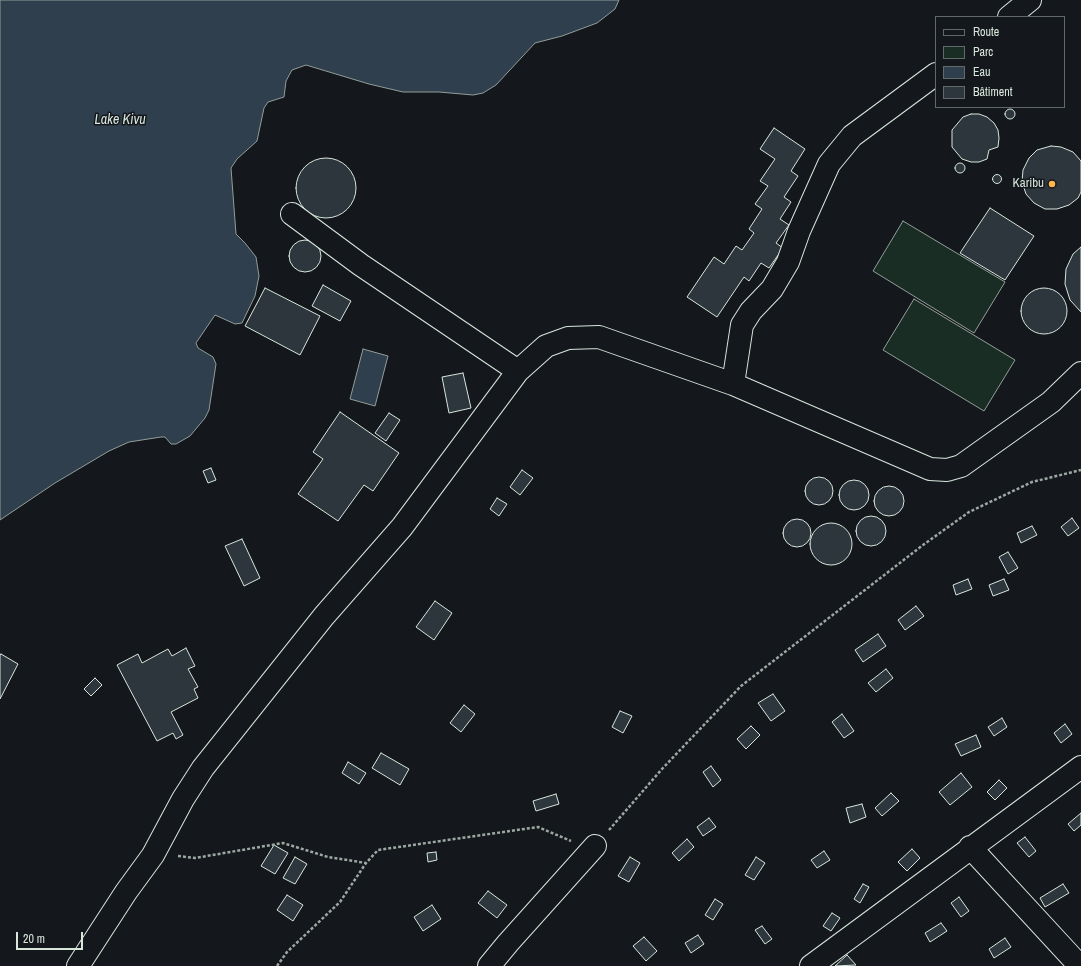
<!DOCTYPE html>
<meta charset="utf-8">
<style>
body{margin:0}
#map{position:relative;width:1081px;height:966px;overflow:hidden;background:#14181c;font-family:"Archivo Narrow",sans-serif}
canvas{display:block}
.legend{position:absolute;left:935px;top:16px;width:130px;height:92px;box-sizing:border-box;background:#14181c;border:1px solid #626a69;margin:0;padding:5px 7px;list-style:none;font-size:12px;color:#d8e6dc}
.legend li{display:flex;align-items:center;gap:8px;height:20px}
.legend b{width:20px;border:1px solid #626a69}
.scale{position:absolute;left:16px;top:932px;width:67px;height:18px;box-sizing:border-box;border:2px solid #d8e6dc;border-top:0;padding-left:5px;font-size:12px;line-height:14px;white-space:nowrap;color:#d8e6dc;-webkit-text-stroke:3px #14181c;paint-order:stroke}
</style>
<div id="map">
<canvas width="1081" height="966"></canvas>
<ul class="legend">
<li><b style="height:5px;background:#14181c"></b>Route</li>
<li><b style="height:11px;background:#1a2d24"></b>Parc</li>
<li><b style="height:11px;background:#2f3f4d"></b>Eau</li>
<li><b style="height:11px;background:#2c363c"></b>Bâtiment</li>
</ul>
<div class="scale">20 m</div>
</div>
<script>
const ctx = document.querySelector('canvas').getContext('2d');
ctx.lineJoin = 'round';
function fill(path, color) { ctx.fillStyle = color; ctx.fill(path, 'evenodd'); }
const poly = rows => new Path2D(rows.map(r => 'M' + r).join(''));
function stroke(path, color, width, dash) { ctx.strokeStyle = color; ctx.lineWidth = width; ctx.lineCap = dash ? 'butt' : 'round'; ctx.setLineDash(dash || []); ctx.stroke(path); }
function label(font, color, halo, rows, align = 'center') {
  ctx.font = font + ' "Archivo Narrow",sans-serif'; ctx.lineWidth = 3; ctx.setLineDash([]); ctx.textBaseline = 'middle'; ctx.strokeStyle = halo; ctx.fillStyle = color; for (const [text, x, y, turn = 0] of rows) {
    ctx.save(); ctx.translate(x, y); ctx.rotate((+turn || 0) * Math.PI / 180); ctx.textAlign = isNaN(turn) ? turn : align; if (halo) ctx.strokeText(text, 0, 0); ctx.fillText(text, 0, 0); ctx.restore();
  }
}
const green = poly([
 [903,221,1005,282,974,333,873,271,903,221],
 [914,299,1015,360,984,411,883,350,914,299]
]);
const water = poly([
 [0,0,619,0,615,9,597,23,562,36,535,43,496,85,483,93,473,95,439,92,403,92,369,84,306,65,292,70,286,81,284,97,268,102,264,108,257,141,237,159,231,168,236,234,245,243,256,257,259,276,255,296,242,323,235,324,215,315,196,343,198,348,213,357,216,364,209,410,205,418,190,436,176,444,171,444,165,437,161,437,129,442,109,451,55,483,0,520,0,0],
 [363,349,388,356,375,406,350,399,363,349]
]);
const building = poly([
 '1005 114a5 5 0 1 1 10 0a5 5 0 1 1-10 0Z',
 [971,114,979,114,987,117,994,123,998,130,999,138,998,147,989,150,987,159,979,162,971,162,962,159,952,147,952,130,963,117,971,114],
 [774,128,805,149,791,171,798,176,784,197,791,202,780,219,789,225,776,243,783,248,769,268,761,263,749,281,744,277,717,317,687,297,714,257,724,264,736,246,742,250,754,233,749,229,762,209,755,204,768,186,760,181,775,159,760,149,774,128],
 [1051,146,1061,147,1073,152,1081,161,1081,192,1078,198,1069,205,1057,209,1045,209,1034,203,1026,194,1022,182,1023,170,1029,158,1037,150,1051,146],
 '296 188a30 30 0 1 1 60 0a30 30 0 1 1-60 0Z',
 '955 168a5 5 0 1 1 10 0a5 5 0 1 1-10 0Z',
 '992.5 179a4.5 4.5 0 1 1 9 0a4.5 4.5 0 1 1-9 0Z',
 [990,208,1034,236,1005,280,960,253,990,208],
 '289 256a16 16 0 1 1 32 0a16 16 0 1 1-32 0Z',
 [1081,247,1081,312,1070,300,1065,284,1066,269,1073,254,1081,247],
 [323,285,351,301,340,321,312,306,323,285],
 '1021 311a23 23 0 1 1 46 0a23 23 0 1 1-46 0Z',
 [265,288,320,316,300,355,245,326,265,288],
 [463,373,471,408,449,413,442,377,463,373],
 [340,412,399,453,373,491,364,485,338,521,298,494,323,459,313,452,340,412],
 [389,413,400,420,386,441,375,433,389,413],
 [211,468,216,480,208,483,203,471,211,468],
 [522,470,533,478,520,495,510,487,522,470],
 '805 491a14 14 0 1 1 28 0a14 14 0 1 1-28 0Z',
 '839 495a15 15 0 1 1 30 0a15 15 0 1 1-30 0Z',
 '874 501a15 15 0 1 1 30 0a15 15 0 1 1-30 0Z',
 [497,498,507,504,499,516,490,509,497,498],
 '856 531a15 15 0 1 1 30 0a15 15 0 1 1-30 0Z',
 [1072,518,1079,528,1068,536,1061,527,1072,518],
 '783 533a14 14 0 1 1 28 0a14 14 0 1 1-28 0Z',
 '810 544a21 21 0 1 1 42 0a21 21 0 1 1-42 0Z',
 [1032,526,1037,535,1021,543,1017,533,1032,526],
 [242,539,260,578,244,586,225,546,242,539],
 [1008,552,1018,568,1008,574,999,557,1008,552],
 [968,579,972,589,956,595,953,585,968,579],
 [1004,579,1009,590,993,596,989,585,1004,579],
 [435,601,452,613,434,640,416,627,435,601],
 [916,606,924,616,905,630,898,620,916,606],
 [878,634,886,646,863,662,855,650,878,634],
 [186,648,195,666,188,669,198,687,194,689,198,698,171,712,183,735,176,739,173,733,157,741,117,665,138,654,142,663,168,649,172,656,186,648],
 [1,654,18,664,0,699,0,655,1,654],
 [886,669,893,678,876,692,868,683,886,669],
 [95,678,102,685,91,696,84,689,95,678],
 [773,694,785,711,771,721,758,703,773,694],
 [464,705,475,714,461,732,450,723,464,705],
 [620,711,632,716,623,733,612,727,620,711],
 [842,714,854,731,844,738,832,722,842,714],
 [1002,718,1007,727,994,736,988,727,1002,718],
 [1065,724,1072,734,1061,743,1054,733,1065,724],
 [751,726,760,735,746,749,737,739,751,726],
 [976,735,981,747,961,756,955,744,976,735],
 [381,753,409,769,400,785,372,768,381,753],
 [348,762,366,773,359,784,342,773,348,762],
 [711,766,721,780,713,787,703,772,711,766],
 [961,773,972,787,950,805,939,792,961,773],
 [999,780,1007,788,995,800,987,792,999,780],
 [891,793,899,801,882,816,875,808,891,793],
 [556,794,559,804,536,811,533,801,556,794],
 [862,804,866,817,850,823,846,808,862,804],
 [1081,813,1081,825,1074,831,1068,824,1081,813],
 [709,818,716,827,703,836,697,827,709,818],
 [1025,837,1036,851,1029,857,1017,843,1025,837],
 [687,839,694,847,679,861,672,853,687,839],
 [274,845,288,853,275,874,261,866,274,845],
 [912,849,920,858,907,871,898,862,912,849],
 [824,851,830,860,817,868,811,860,824,851],
 [436,852,437,860,428,862,427,853,436,852],
 [295,857,307,864,295,884,283,878,295,857],
 [630,857,640,863,629,882,618,876,630,857],
 [756,857,765,863,754,880,745,875,756,857],
 [863,884,869,887,860,903,854,899,863,884],
 [1063,884,1069,893,1045,907,1040,898,1063,884],
 [488,891,507,905,497,918,478,903,488,891],
 [287,895,303,905,293,921,277,910,287,895],
 [959,897,969,911,961,917,951,903,959,897],
 [715,899,723,904,713,920,705,915,715,899],
 [432,905,441,919,423,931,414,917,432,905],
 [832,913,840,918,831,931,823,926,832,913],
 [941,923,947,931,930,942,925,933,941,923],
 [762,926,772,939,765,944,755,930,762,926],
 [698,935,704,944,691,953,685,943,698,935],
 [644,937,657,951,646,961,633,946,644,937],
 [1005,938,1011,947,994,958,989,949,1005,938],
 [847,955,856,965,835,966,847,955]
]);
const path = poly([
 [609,830,662,769,741,686,923,545,969,512,1032,482,1081,470],
 [178,856,195,858,283,843,328,857,366,863,378,850,538,827,571,841],
 [277,966,287,952,340,902,366,863]
]);
const minor = poly([
 [1009,17,1030,0],
 [292,214,361,265,518,371],
 [733,384,742,325,751,311,772,289,788,262,799,231,829,164,852,136,936,74],
 [970,847,1077,963],
 [78,966,126,892,153,855,183,799,203,768,324,616,402,527,518,371,546,346,568,338,599,337,733,384,930,469,947,470,961,466,1051,402,1081,373],
 [489,966,508,943,595,846],
 [811,966,1081,767]
]);
const markers = [
 [1052,184,4,"#ffb74d"]
];
const poiNames = [
 ["Karibu",1044,184]
];
const waterNames = [
 ["Lake Kivu",120,120]
];
fill(green, '#1a2d24');
stroke(green, '#939e99', 1);
fill(water, '#2f3f4d');
stroke(water, '#939e99', 1);
fill(building, '#2c363c');
stroke(building, '#d8e6dc', 1);
stroke(minor, '#d8e6dc', 24);
stroke(path, '#9da8a2', 2.5, [3, 2]);
stroke(minor, '#14181c', 22);
for (const [x, y, r, color] of markers) { const dot = new Path2D(); dot.arc(x, y, r, 0, 2 * Math.PI); ctx.fillStyle = color; ctx.fill(dot); stroke(dot, '#14181c', 1.5); }
label('13px', '#d8e6dc', '#14181c', poiNames, 'right');
label('italic 14px', '#d8e6dc', '#14181c', waterNames);
</script>
